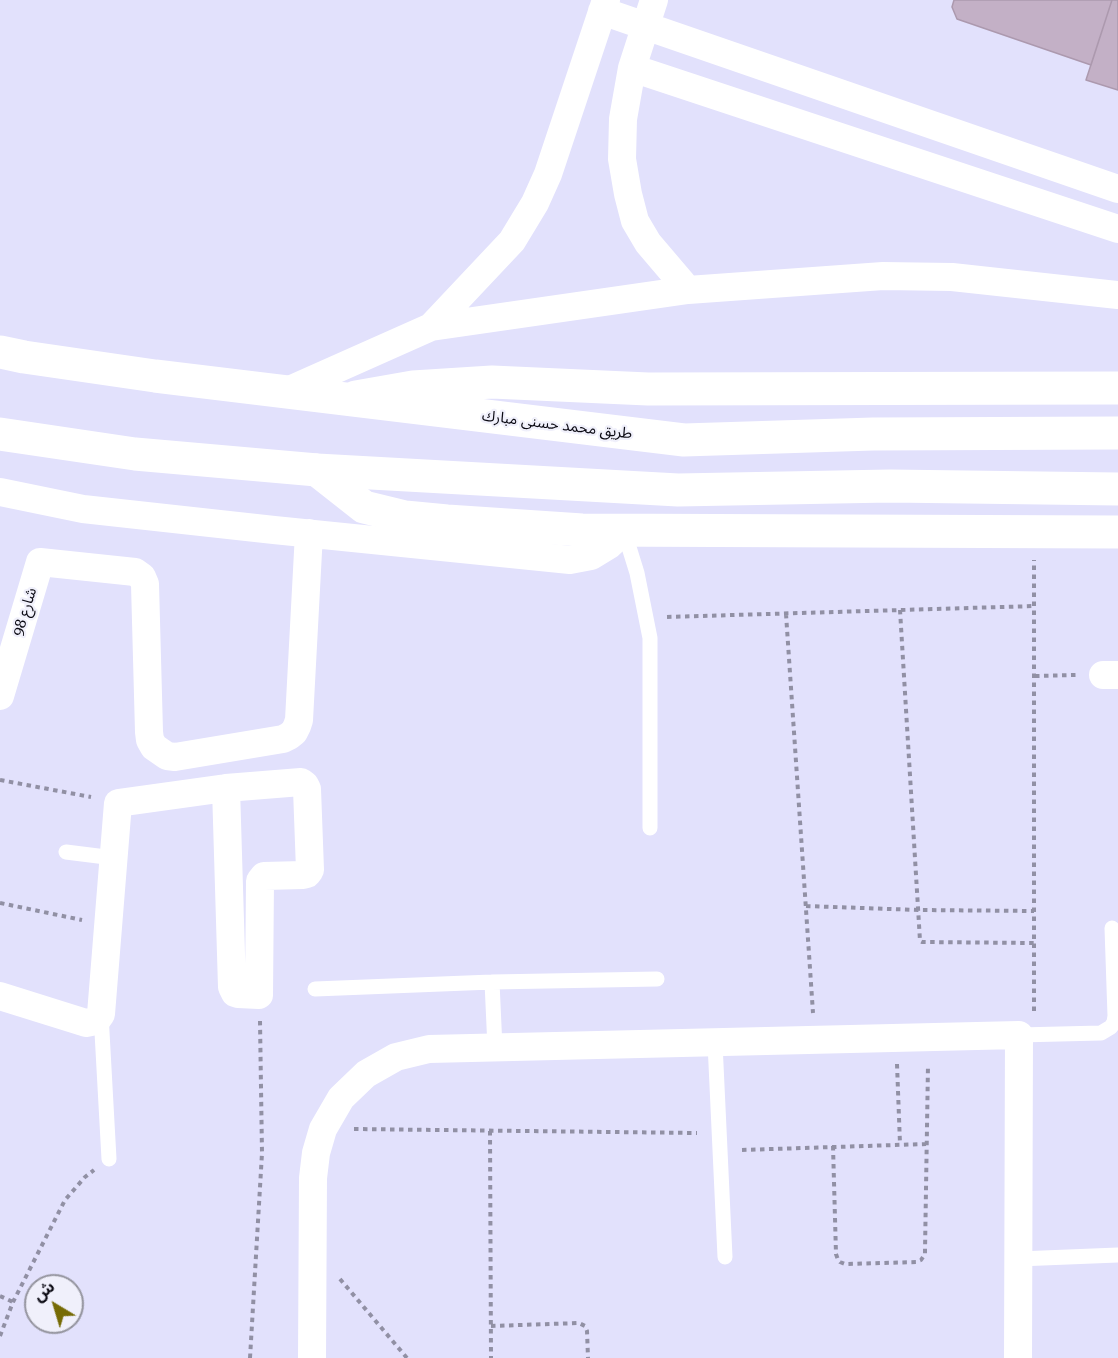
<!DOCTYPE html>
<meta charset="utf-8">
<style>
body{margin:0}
#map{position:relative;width:1118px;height:1358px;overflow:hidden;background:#e2e1fc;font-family:"Roboto Serif","Noto Sans Arabic",serif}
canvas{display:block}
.north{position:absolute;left:24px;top:1274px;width:60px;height:60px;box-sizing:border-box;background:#f0f0fb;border:2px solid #94949e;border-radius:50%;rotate:322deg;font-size:16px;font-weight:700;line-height:24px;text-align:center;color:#0b0a13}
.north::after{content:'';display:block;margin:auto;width:21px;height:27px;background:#766b05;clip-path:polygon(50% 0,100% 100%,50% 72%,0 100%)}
</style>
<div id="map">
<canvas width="1118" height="1358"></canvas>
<div class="north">ش</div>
</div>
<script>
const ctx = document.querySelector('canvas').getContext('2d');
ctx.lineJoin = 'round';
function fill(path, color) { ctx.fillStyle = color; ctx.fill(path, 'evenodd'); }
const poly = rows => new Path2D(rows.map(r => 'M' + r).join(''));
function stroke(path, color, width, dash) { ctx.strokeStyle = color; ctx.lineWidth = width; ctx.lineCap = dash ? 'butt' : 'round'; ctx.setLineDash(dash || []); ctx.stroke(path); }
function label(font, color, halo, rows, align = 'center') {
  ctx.font = font + ' "Roboto Serif","Noto Sans Arabic",serif'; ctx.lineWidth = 4.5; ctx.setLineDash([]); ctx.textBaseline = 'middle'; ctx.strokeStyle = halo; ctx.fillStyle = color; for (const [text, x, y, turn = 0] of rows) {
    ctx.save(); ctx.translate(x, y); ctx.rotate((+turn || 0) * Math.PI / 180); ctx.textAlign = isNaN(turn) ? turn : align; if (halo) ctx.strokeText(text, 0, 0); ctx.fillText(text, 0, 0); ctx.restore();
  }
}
const building = poly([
 [954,0,1112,0,1091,65,957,19,952,7,954,0],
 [1112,0,1118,0,1118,90,1086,80,1112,0]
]);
const path = poly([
 [900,610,920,941,922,942,1034,943],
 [786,614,813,1013],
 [667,617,1035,606],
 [1035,676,1076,675],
 [0,780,91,797],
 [0,903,82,920],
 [806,906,918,910,1034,911],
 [1034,1011,1034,560],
 [897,1064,900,1144],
 [354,1129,697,1133],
 [490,1131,491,1358],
 [833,1146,836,1254,838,1260,840,1262,845,1264,916,1262,921,1260,925,1254,925,1251,928,1065],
 [742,1150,926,1144],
 [340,1279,407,1358],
 [0,1296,13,1302],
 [491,1326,579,1323,585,1326,587,1331,588,1358],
 [0,1336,13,1302,65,1200,85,1177,94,1170],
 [250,1358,262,1153,260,1021]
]);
const service = poly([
 [624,531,637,573,650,638,650,828],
 [66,852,114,858],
 [492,982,495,1048],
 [315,989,492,982,657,979],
 [101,1014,109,1159],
 [1019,1035,1101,1033,1111,1027,1114,1022,1115,1016,1112,928],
 [715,1043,725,1257],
 [1018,1259,1118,1255]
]);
const minor = poly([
 [654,0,632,68,623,119,622,159,628,194,635,221,648,243,688,290],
 [602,11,1118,189],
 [632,68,1118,229],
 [431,327,512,241,535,203,548,174,606,0],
 [285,392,431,327,688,290,883,276,952,277,1118,295],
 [0,492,83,509,274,530,570,560,591,556,609,545,624,531],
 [1103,675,1118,675],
 [0,696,40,562,135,572,142,577,145,584,149,732,150,740,154,747,167,756,175,757,283,739,289,736,294,732,297,726,299,720,309,533],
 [0,996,86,1023,96,1021,101,1014,118,803,226,788,232,987,235,993,238,994,259,995,260,881,264,876,303,875,307,874,310,870,307,789,305,785,301,782,226,788],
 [312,1358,313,1178,316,1153,323,1129,341,1098,366,1074,396,1057,429,1049,1019,1035,1018,1358]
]);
const tertiary = poly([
 [356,397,413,387,492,382,648,389,1118,388],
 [317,470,364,507,405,517,447,521,582,530,1118,532]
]);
const trunk = poly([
 [0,352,24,357,155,376,684,440,873,434,1118,433],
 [0,434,135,454,317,470,678,490,890,486,1118,489]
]);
const streetNames = [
 ["طريق محمد حسنى مبارك",557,425,7],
 ["شارع 98",25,612,-73]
];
fill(building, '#c3b0c6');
stroke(building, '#ac99ae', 1.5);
stroke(path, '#9190a4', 4, [4.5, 4.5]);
stroke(service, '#fff', 15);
stroke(minor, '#fff', 28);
stroke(tertiary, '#fff', 33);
stroke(trunk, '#fff', 33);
label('15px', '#0b0a13', '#f0f0fb', streetNames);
</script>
